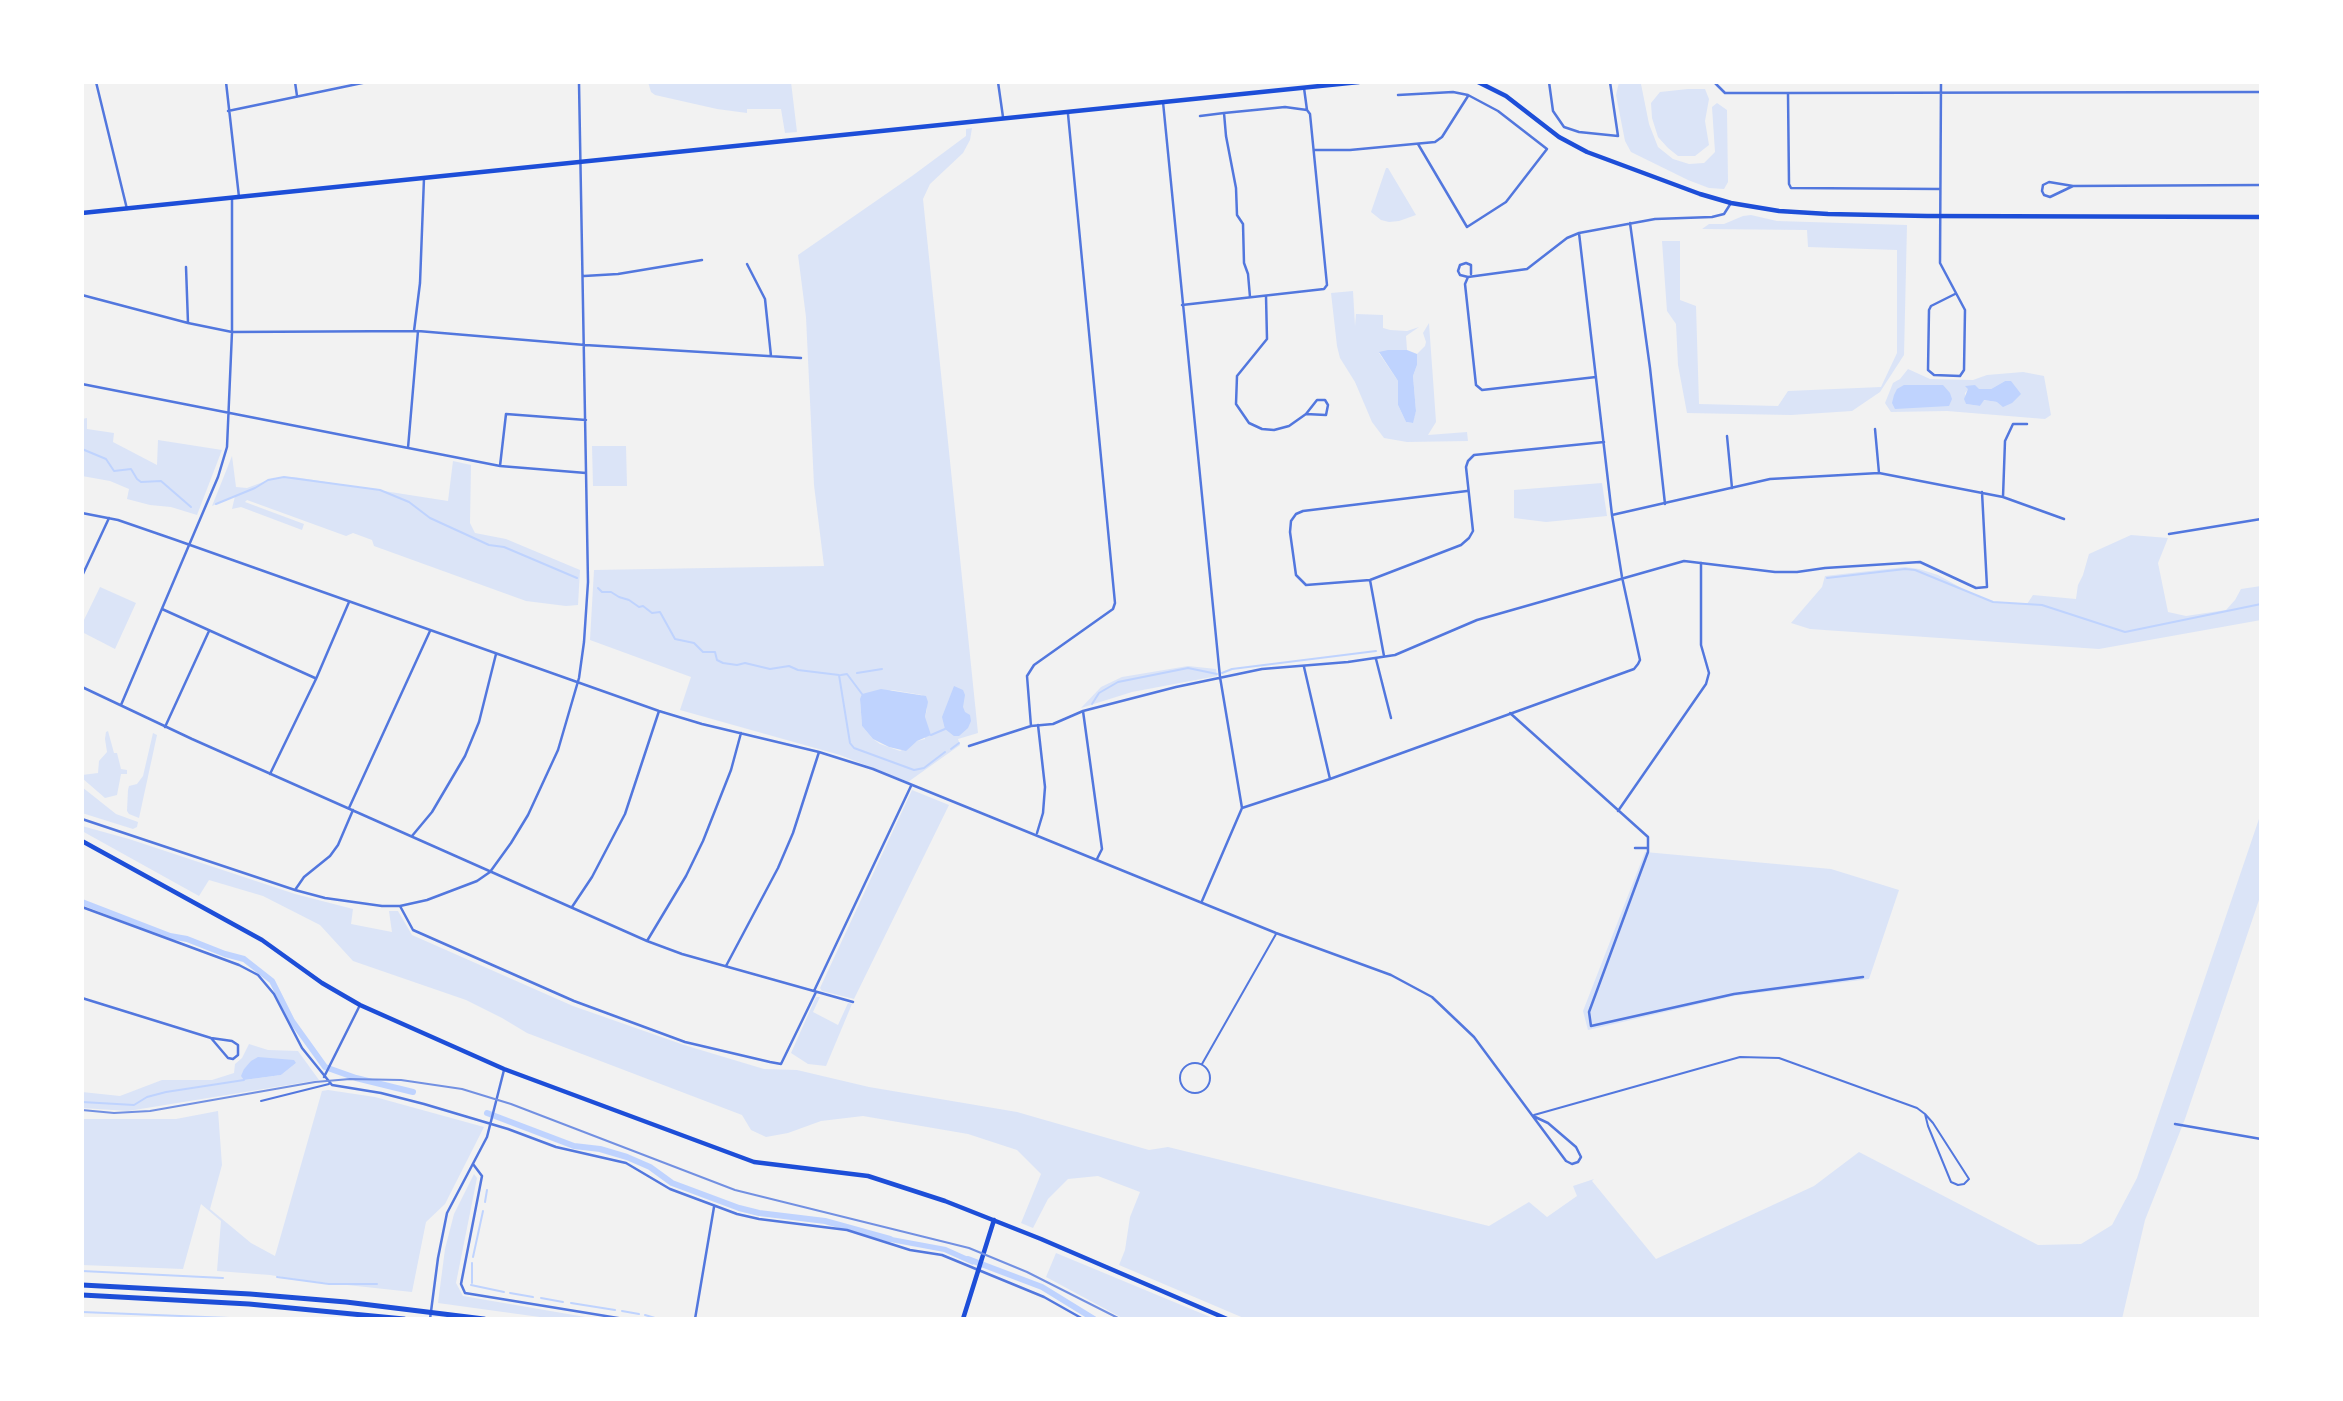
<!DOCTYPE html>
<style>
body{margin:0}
#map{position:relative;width:2343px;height:1401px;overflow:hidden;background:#f2f2f2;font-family:Montserrat,sans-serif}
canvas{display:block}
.frame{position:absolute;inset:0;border:84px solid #fff;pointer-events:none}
</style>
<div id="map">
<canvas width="2343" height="1401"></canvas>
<div class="frame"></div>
</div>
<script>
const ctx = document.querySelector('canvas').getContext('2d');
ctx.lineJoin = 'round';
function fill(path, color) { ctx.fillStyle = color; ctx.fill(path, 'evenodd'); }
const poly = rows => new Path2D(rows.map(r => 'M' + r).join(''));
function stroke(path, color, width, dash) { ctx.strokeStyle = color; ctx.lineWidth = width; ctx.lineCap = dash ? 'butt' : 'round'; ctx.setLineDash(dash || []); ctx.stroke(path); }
const green = poly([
 [648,82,791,82,797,132,785,133,781,109,747,109,747,113,717,109,655,95,651,92],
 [1619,82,1641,84,1649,124,1658,147,1673,159,1689,164,1704,163,1715,152,1712,107,1717,103,1727,110,1728,182,1724,189,1709,188,1688,180,1631,152,1625,141,1616,95],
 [1688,89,1705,89,1709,99,1705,121,1709,145,1695,156,1678,156,1668,148,1658,137,1652,118,1651,103,1660,92],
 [972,128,970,140,963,153,930,184,923,199,978,733,958,739,960,745,908,782,840,755,680,710,691,677,590,640,594,570,824,566,814,485,806,317,798,255,912,176,966,136,966,129],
 [892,690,922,695,927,709,925,717,925,739,917,741,900,751,880,744,873,739,862,726,860,699],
 [1386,168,1388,168,1416,215,1399,221,1389,222,1381,220,1371,212],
 [1751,215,1777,221,1907,225,1904,355,1880,392,1852,411,1791,415,1687,413,1678,365,1676,324,1667,311,1662,241,1680,241,1680,300,1696,306,1699,404,1778,406,1788,391,1881,387,1897,353,1897,250,1808,247,1807,230,1702,229,1709,224,1724,224,1743,216],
 [1353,291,1355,326,1356,314,1383,315,1383,328,1390,330,1407,331,1419,327,1406,336,1407,350,1379,353,1398,381,1398,405,1406,422,1412,423,1416,411,1413,376,1417,365,1417,354,1425,346,1426,342,1423,333,1429,323,1436,422,1428,435,1467,432,1468,441,1407,442,1384,438,1372,422,1355,382,1340,358,1337,346,1331,293],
 [1908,369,1930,379,1973,380,1987,375,2023,372,2044,376,2051,415,2045,419,1947,411,1891,412,1885,403,1893,383,1900,379],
 [2005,381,1997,402,1983,400,1980,406,1966,404,1965,393,1969,389,1991,389],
 [87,418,87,429,114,433,113,442,157,465,158,440,222,450,197,515,171,507,150,505,127,499,129,489,110,481,82,476,82,419],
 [592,446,626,446,627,486,593,486],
 [232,456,236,487,247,488,271,479,294,477,448,501,453,461,471,465,470,523,475,533,506,539,580,570,578,605,566,606,526,601,374,546,372,540,353,533,346,536,247,500,245,502,304,524,302,530,241,507,232,509,235,496,212,506],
 [1602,483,1607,516,1546,522,1514,518,1514,490],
 [2131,535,2168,538,2158,563,2168,612,2186,616,2226,610,2235,600,2241,589,2261,586,2261,620,2099,649,1810,629,1791,623,1822,587,1825,576,1905,567,1919,569,1938,575,1974,595,1999,603,2027,604,2033,595,2076,599,2078,585,2083,575,2089,554],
 [100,587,136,603,115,649,82,632,82,624],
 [1188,666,1216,669,1217,676,1132,692,1081,708,1101,687,1122,677],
 [108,731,114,753,117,753,121,769,127,770,127,774,121,774,117,795,105,798,82,778,82,775,98,773,99,761,107,752,105,739,106,732],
 [153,733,157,735,139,818,129,814,127,811,128,790,129,786,137,784,143,776],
 [82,787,116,814,138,822,137,827,133,829,82,813],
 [912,790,949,805,854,999,822,991,820,988],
 [2261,813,2261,894,2185,1119,2145,1220,2122,1319,1246,1319,1119,1265,1125,1250,1130,1217,1140,1192,1098,1176,1068,1179,1048,1199,1033,1228,1021,1223,1041,1174,1017,1150,968,1134,863,1116,821,1121,788,1133,766,1137,751,1130,742,1115,527,1033,502,1018,466,1000,353,961,320,925,263,896,209,880,199,896,82,831,82,826,129,839,295,894,353,909,351,924,392,932,389,911,398,911,412,935,573,1006,684,1045,764,1069,797,1070,869,1087,1017,1112,1149,1150,1168,1147,1489,1226,1529,1202,1547,1217,1577,1196,1573,1186,1594,1179,1592,1181,1656,1259,1814,1186,1859,1152,2038,1245,2081,1244,2112,1225,2137,1178],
 [1645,852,1831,869,1899,890,1869,979,1734,996,1588,1030,1583,1011],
 [816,997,820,997,813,1012,838,1025,848,1003,852,1004,826,1066,808,1064,791,1053],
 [249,1044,268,1050,298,1051,319,1080,128,1111,82,1108,82,1092,120,1096,162,1080,212,1080,234,1073,235,1064,242,1058],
 [258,1058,279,1060,296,1063,281,1075,244,1080,244,1069],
 [328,1090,375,1097,484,1127,445,1204,426,1222,412,1292,301,1280,270,1275,217,1271,221,1221,201,1204,183,1269,82,1265,82,1119,176,1119,218,1111,222,1165,210,1209,251,1243,275,1256,322,1091],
 [474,1174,477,1178,456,1283,463,1296,597,1319,554,1319,438,1303,445,1249,454,1214],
 [1056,1253,1215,1319,1124,1319,1046,1277]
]);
const water = poly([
 [1388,350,1407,350,1417,354,1417,365,1413,376,1416,411,1413,423,1406,422,1398,405,1398,381,1379,352],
 [2005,381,2011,381,2021,394,2012,403,2003,407,1997,402,1984,400,1980,406,1966,404,1964,399,1968,389,1965,386,1975,385,1979,389,1991,389],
 [1904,385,1943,385,1950,393,1952,399,1949,406,1895,409,1892,403,1894,395,1897,389],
 [954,686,963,690,965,695,963,707,965,712,970,715,971,721,968,728,959,736,954,736,945,729,942,717],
 [881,689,926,696,928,702,925,717,931,735,917,741,906,751,889,747,873,739,862,726,860,699,862,694],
 [258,1057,294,1060,296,1063,281,1075,244,1080,241,1076,244,1069,251,1061],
 [881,1235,946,1247,975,1260,973,1265,944,1252,885,1241]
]);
const stream = poly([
 [82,449,106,459,114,471,131,469,137,479,141,482,161,481,191,507],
 [216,504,255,488,268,480,284,477,380,490,409,502,430,518,489,545,504,547,577,578],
 [1827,578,1905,569,1915,570,1993,602,2042,605,2125,632,2261,604],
 [598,588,602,592,611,592,619,597,629,600,639,607,643,606,652,613,660,612,675,639,694,643,703,652,715,652,717,660,723,663,737,665,745,663,770,669,789,666,798,670,839,675,850,743,854,748,914,770,924,768,945,752],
 [857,673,882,669],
 [1222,673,1232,669,1376,651],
 [841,675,847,674,862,694],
 [1092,704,1099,693,1118,682,1188,668,1217,674],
 [931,735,945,729],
 [951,749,959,743],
 [82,1102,134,1105,147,1097,166,1092,244,1080],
 [485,1202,487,1190],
 [473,1257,483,1211],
 [472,1263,472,1283],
 [82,1271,223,1278],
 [277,1277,329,1284,377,1284],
 [471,1285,504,1292],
 [510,1293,533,1297],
 [541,1298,563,1302],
 [571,1303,615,1310],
 [622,1311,639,1314],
 [82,1312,254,1319],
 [645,1315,655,1318]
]);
const canal = poly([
 [82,902,170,936,187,939,225,954,244,959,272,981,292,1021,325,1067,356,1078,413,1092],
 [487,1113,574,1146,600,1149,627,1157,650,1167,672,1183,739,1208,759,1213,825,1221,890,1239],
 [968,1259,1042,1287,1094,1319]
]);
const service = poly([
 '1180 1078a15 15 0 1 1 30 0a15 15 0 1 1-30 0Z',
 [1202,1064,1276,934],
 [261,1101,329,1084],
 [1534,1115,1740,1057,1779,1058,1917,1108,1925,1114,1933,1123,1969,1179,1964,1184,1958,1185,1951,1182,1928,1126,1925,1114]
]);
const minor = poly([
 [96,82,127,209],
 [226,82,239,197],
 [295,82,297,96],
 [574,82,583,82],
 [998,82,1003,117],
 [1549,82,1553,111,1564,127,1579,132,1618,136,1610,82],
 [1714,82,1725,93,1788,93],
 [1941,82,1940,263,1965,310,1964,370,1960,376,1934,375,1928,370,1929,310,1931,306,1955,294],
 [1398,95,1453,92,1468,95,1498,111,1547,149,1506,202,1467,227,1418,144],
 [1163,102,1220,677,1242,808,1202,901],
 [228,111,367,82],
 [1200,116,1224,113],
 [1314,150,1350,150,1435,142,1442,137,1468,96],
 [2073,186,2050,197,2044,195,2042,191,2043,185,2049,182,2073,186,2261,185],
 [1940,189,1791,188,1789,184,1788,93,2261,92],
 [1630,223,1650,368,1665,504],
 [747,264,765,299,771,356],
 [186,267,188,323],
 [584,276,618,274,702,260],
 [1468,277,1460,275,1458,271,1460,265,1466,263,1471,265,1471,274],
 [82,295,188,323,232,332,418,331,585,345,801,358],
 [1266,296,1267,339,1237,376,1236,404,1249,423,1262,429,1274,430,1289,426,1306,414,1317,400,1325,400,1328,405,1326,415,1306,414],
 [1250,297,1248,274,1244,263,1243,224,1237,215,1236,188,1226,136,1224,113,1285,107,1307,110],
 [1182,305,1324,289,1327,285,1310,114,1307,110,1304,88],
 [414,331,420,283,424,178],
 [1596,377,1482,390,1476,385,1465,284,1468,277,1527,269,1567,238,1579,233,1655,219,1712,217,1724,214,1731,203],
 [82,384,500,466,586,473],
 [1875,429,1879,473],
 [1727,436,1732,488],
 [408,448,418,331],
 [500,466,506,414,586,420],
 [1467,491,1303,511,1296,514,1291,521,1290,532,1296,575,1306,585,1370,580,1461,545,1469,538,1473,531,1466,467,1468,461,1474,455,1604,442],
 [2003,497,2005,441,2013,424,2027,424],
 [82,513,118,520,176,540,659,711,702,724,819,752,873,769,1276,933,1391,975,1432,997,1474,1037,1566,1161,1572,1164,1578,1162,1581,1157,1576,1147,1548,1123,1533,1116],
 [1612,515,1770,479,1879,473,2003,497,2064,519],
 [2169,534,2261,519],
 [82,576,109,518],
 [1370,580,1384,656],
 [162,609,315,678],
 [1376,659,1391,718],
 [1304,667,1330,779],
 [82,687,192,739,647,941,682,954,853,1002],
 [121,705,218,477,227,447,232,332,232,198],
 [1083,711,1102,849,1097,859],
 [1510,713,1648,837,1648,852,1589,1012,1591,1026,1734,994,1863,977],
 [1031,726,1027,676,1034,665,1113,609,1115,603,1068,114],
 [165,727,209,631],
 [969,746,1031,726,1053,724,1083,711,1176,687,1262,669,1348,662,1395,655,1477,620,1684,561,1775,572,1797,572,1825,568,1920,562,1976,588,1987,587,1982,492],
 [270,774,316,679,349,602],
 [349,808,430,631],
 [1242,808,1330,779,1634,669,1638,664,1640,660,1622,577,1612,515,1579,233],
 [1618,811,1706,684,1709,673,1701,645,1701,563],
 [82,819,295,890,325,898,382,906,400,906,427,900,477,881,490,872,511,843,528,815,558,750,579,678,584,642,588,582,579,83],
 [1037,833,1043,813,1045,787,1038,725],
 [412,836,432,812,465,756,479,722,496,654],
 [1635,848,1648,848],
 [295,890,304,877,330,856,338,845,353,810],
 [400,906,413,930,574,1001,685,1042,770,1062,781,1064,816,992],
 [82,907,239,965,258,975,274,994,302,1048,332,1085,381,1093,424,1104,508,1129,556,1147,626,1163,670,1189,737,1214,759,1219,847,1230,910,1250,942,1255,1044,1297,1083,1319],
 [572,907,592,877,625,814,659,711],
 [647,941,686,876,703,841,731,770,741,733],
 [726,966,778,868,793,833,819,752],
 [814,991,911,786],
 [82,998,211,1038,232,1041,238,1045,238,1055,233,1059,228,1058,211,1038],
 [324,1077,360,1005],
 [2175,1124,2261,1139],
 [473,1164,482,1176,461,1284,465,1293,624,1319],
 [430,1319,438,1258,447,1213,487,1137,504,1070],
 [695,1319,714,1207]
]);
const secondary = poly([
 [82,841,262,940,322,983,360,1005,504,1069,754,1162,868,1176,945,1201,1041,1239,1227,1319],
 [963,1319,994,1220]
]);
const primary = poly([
 [1478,82,1506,96,1559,137,1587,152,1700,194,1731,203,1779,211,1828,214,1927,216,2261,217],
 [82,213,1359,82]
]);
const motorway = poly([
 [82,1285,250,1294,346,1302,484,1319],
 [82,1295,249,1304,404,1319]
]);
const rail = poly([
 [82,1110,114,1113,150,1111,315,1082,350,1079,401,1080,462,1089,511,1104,735,1190,969,1248,1027,1272,1120,1319]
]);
fill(green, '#dbe4f7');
fill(water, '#bfd3fe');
stroke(stream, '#bfd3fe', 2);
stroke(canal, '#bfd3fe', 6);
stroke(service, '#5277de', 2);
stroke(minor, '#5277de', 2.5);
stroke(secondary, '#1d4ed8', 4.5);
stroke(primary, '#1d4ed8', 4.5);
stroke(motorway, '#1d4ed8', 5);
stroke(rail, '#7290e2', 2);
</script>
